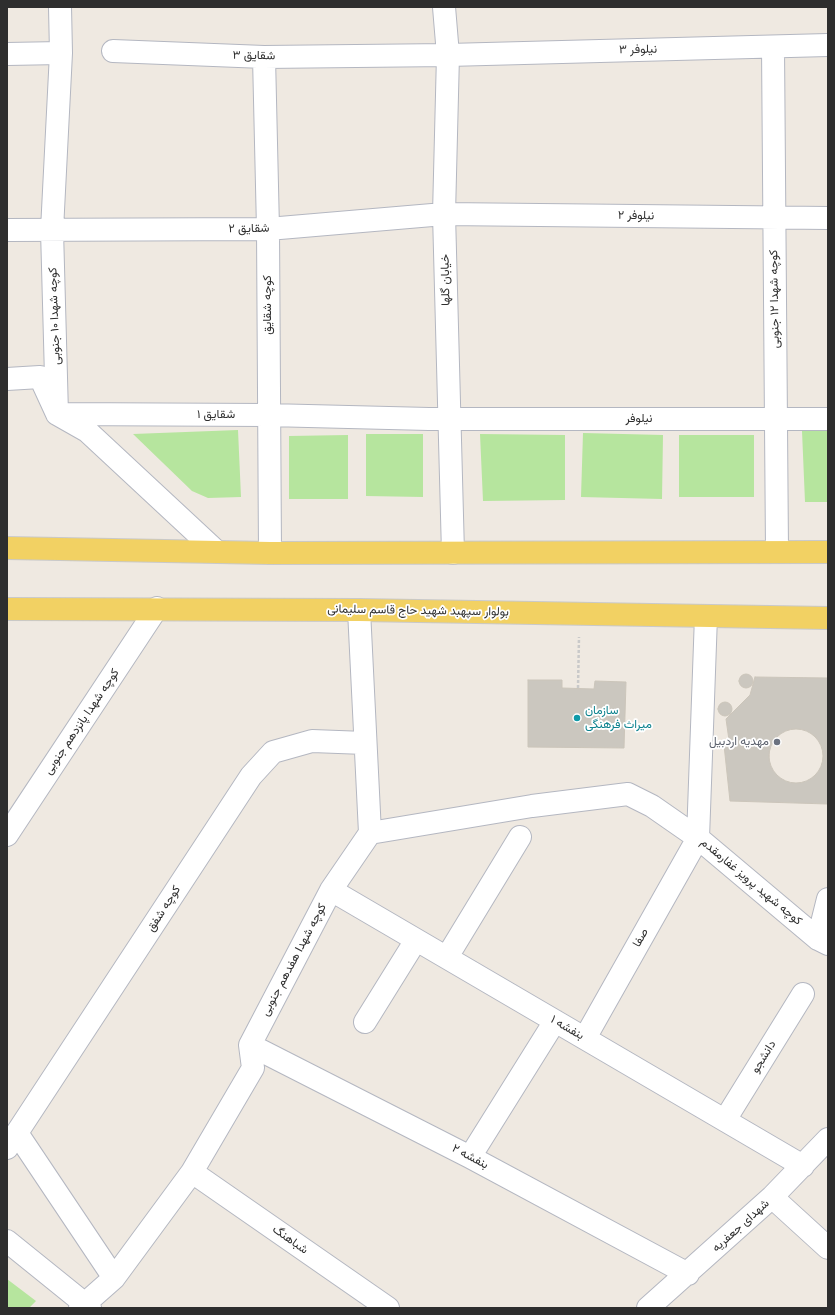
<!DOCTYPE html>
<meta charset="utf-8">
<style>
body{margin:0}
#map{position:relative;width:835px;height:1315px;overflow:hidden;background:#efe9e1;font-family:Poppins,sans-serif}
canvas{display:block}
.frame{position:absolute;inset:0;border:8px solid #2e2e2e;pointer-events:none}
</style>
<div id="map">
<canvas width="835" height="1315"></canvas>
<div class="frame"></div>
</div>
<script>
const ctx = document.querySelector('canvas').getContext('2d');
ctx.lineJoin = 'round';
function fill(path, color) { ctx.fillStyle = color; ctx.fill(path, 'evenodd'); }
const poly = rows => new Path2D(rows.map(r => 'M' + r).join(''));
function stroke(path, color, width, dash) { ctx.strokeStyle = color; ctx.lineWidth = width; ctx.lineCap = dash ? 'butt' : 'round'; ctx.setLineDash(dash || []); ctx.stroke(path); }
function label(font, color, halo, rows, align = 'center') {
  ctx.font = font + ' Poppins,Vazirmatn,sans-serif'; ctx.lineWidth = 3.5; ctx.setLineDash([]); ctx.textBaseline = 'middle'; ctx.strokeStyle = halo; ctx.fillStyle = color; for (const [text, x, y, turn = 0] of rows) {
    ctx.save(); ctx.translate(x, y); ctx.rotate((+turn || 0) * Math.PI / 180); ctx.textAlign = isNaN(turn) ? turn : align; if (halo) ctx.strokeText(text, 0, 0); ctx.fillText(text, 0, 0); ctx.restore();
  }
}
const green = poly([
 [238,430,241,497,208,498,192,491,133,434],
 [802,431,828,431,828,502,805,502],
 [583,433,663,435,662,499,581,497],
 [366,434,423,434,423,497,366,496],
 [480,434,565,435,565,500,483,501],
 [348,435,348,499,289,499,289,436],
 [679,435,754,435,754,497,679,497],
 [7,1279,36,1301,29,1308,7,1308]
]);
const building = poly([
 '739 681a7 7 0 1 1 14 0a7 7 0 1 1-14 0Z',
 [755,677,828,678,828,804,730,801,724,745,729,740,726,719,750,695,755,677],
 [528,680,562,680,562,688,594,689,595,681,626,682,624,748,528,747,528,680],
 '718 709a7 7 0 1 1 14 0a7 7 0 1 1-14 0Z',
 '769 756a27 27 0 1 1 54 0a27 27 0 1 1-54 0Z'
]);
const path = poly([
 [578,688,579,637]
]);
const street = poly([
 [60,7,61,53,52,230,57,414,87,431,216,551],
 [444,7,448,55,444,214,453,553],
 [773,47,777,551],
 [113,51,264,57,448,55,828,45],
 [7,54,61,53],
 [264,57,268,229,270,553],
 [7,230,268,229,444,214,828,218],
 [7,379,40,377,57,414,268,415,429,419,828,419],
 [706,616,698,838,818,939,828,944],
 [370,833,532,806,628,794,652,806,698,838,585,1038],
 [7,835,157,608],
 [331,890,803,1166],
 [818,939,828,899],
 [447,957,520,837],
 [365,1022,416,940],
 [250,1045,470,1157,688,1274],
 [725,1120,803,994],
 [17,1133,114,1278],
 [7,1148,251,776,273,752,312,741,365,743],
 [470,1157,555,1021],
 [192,1172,388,1308],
 [772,1197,828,1248],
 [7,1241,90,1308],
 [80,1308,114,1278,192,1172,253,1068,250,1045,331,890,370,833,359,610],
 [648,1308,772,1197,828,1139]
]);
const primary = poly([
 [7,548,270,553,828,552],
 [7,609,359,610,828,618]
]);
const markers = [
 [577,718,4,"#0f9aa8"],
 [777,742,4,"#6b7280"]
];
const streetNames = [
 ["نیلوفر ۳",638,50,-1],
 ["شقایق ۳",254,56,1],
 ["نیلوفر ۲",636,216,1],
 ["شقایق ۲",249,229,-1],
 ["خیابان گلها",446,280,-91],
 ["کوچه شهدا ۱۲ جنوبی",775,299,-91],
 ["کوچه شقایق",268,305,-90],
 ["کوچه شهدا ۱۰ جنوبی",55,316,-92],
 ["شقایق ۱",216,415],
 ["نیلوفر",639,419],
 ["بولوار سپهبد شهید حاج قاسم سلیمانی",418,611,1],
 ["کوچه شهدا پانزدهم جنوبی",82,722,-56],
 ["کوچه شهید پرویز غفارمقدم",751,882,40],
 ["کوچه شفق",164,909,-57],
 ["صفا",641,938,-61],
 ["کوچه شهدا هفدهم جنوبی",294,960,-62],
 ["بنفشه ۱",567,1028,30],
 ["دانشجو",764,1057,-58],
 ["بنفشه ۲",470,1157,28],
 ["شهدای جعفریه",741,1226,-42],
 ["شباهنگ",290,1240,35]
];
const cultureNames = [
 ["سازمان",585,711],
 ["میراث فرهنگی",585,725]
];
const worshipNames = [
 ["مهدیه اردبیل",769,742]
];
fill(green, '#b6e59e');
fill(building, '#cbc7bf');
stroke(building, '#cbc5ba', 1);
stroke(street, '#b4b7c1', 24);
stroke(primary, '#c9c9c9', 24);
stroke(path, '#c9c9c9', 2.5, [3, 2]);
stroke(street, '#fff', 22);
stroke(primary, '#f2d163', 22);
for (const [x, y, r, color] of markers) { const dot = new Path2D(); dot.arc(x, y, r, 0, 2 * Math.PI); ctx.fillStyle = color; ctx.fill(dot); stroke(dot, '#fff', 1.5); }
label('12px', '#2e2e2e', '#fff', streetNames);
label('12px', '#0d838f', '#fff', cultureNames, 'left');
label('12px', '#5b616d', '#fff', worshipNames, 'right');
</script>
